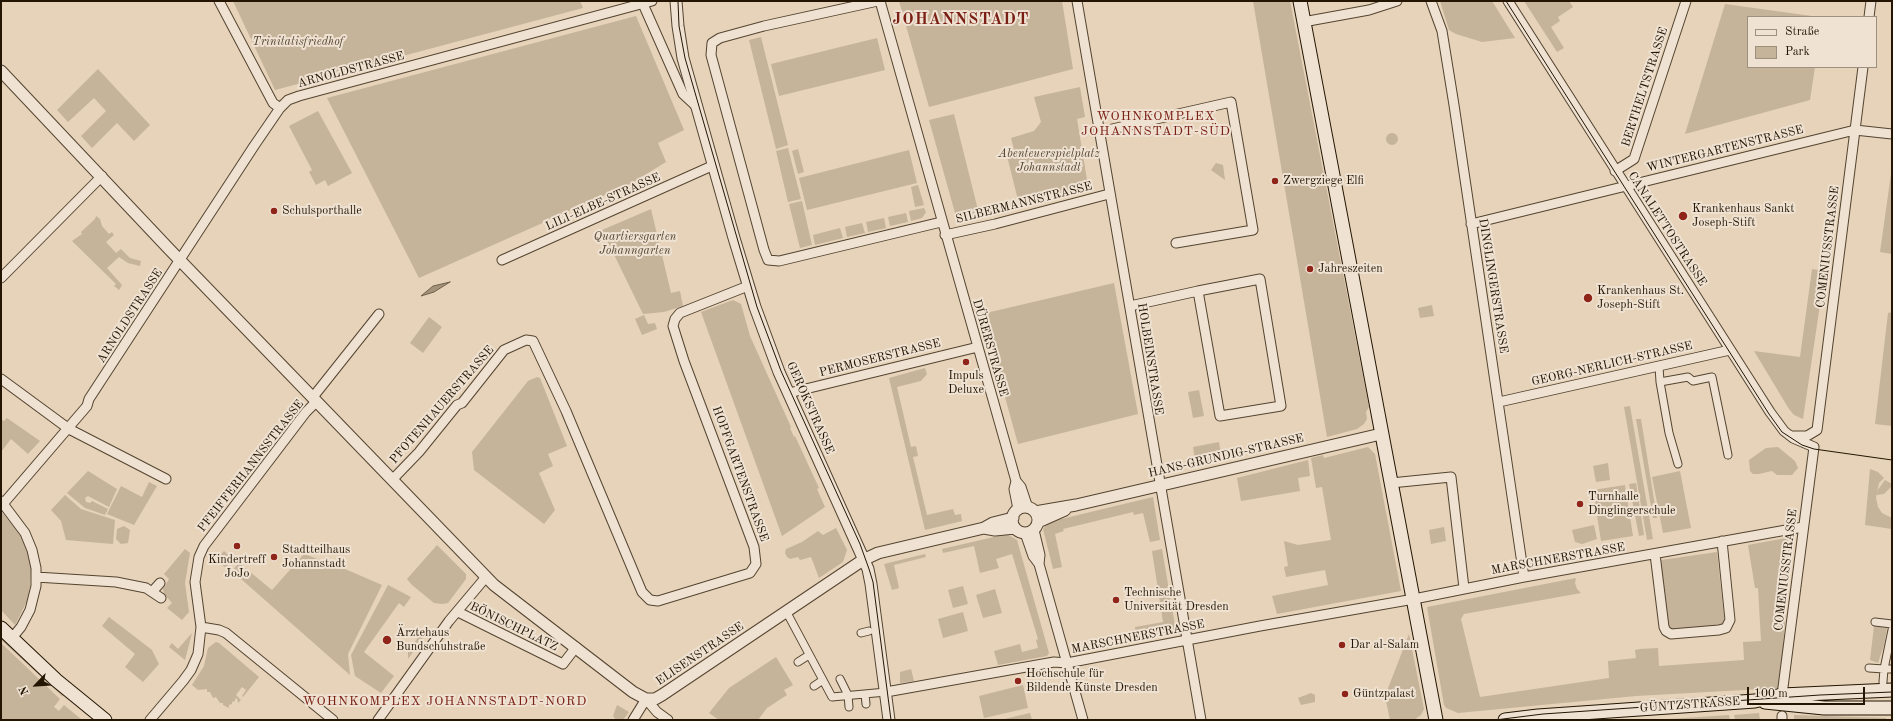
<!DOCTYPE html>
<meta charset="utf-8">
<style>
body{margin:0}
#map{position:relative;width:1893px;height:721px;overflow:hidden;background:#e6d3b9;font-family:"Old Standard TT",serif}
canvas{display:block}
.frame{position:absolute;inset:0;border:2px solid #231502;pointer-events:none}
.legend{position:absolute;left:1747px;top:16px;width:130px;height:52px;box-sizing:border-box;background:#efe2d2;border:1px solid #9d907f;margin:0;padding:5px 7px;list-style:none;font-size:12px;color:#231502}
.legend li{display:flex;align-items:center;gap:8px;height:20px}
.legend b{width:20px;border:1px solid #9d907f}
.north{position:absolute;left:16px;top:665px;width:40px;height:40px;-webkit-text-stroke:3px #efe2d2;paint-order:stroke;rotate:245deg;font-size:11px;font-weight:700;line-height:16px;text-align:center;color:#231502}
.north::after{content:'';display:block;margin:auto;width:14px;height:18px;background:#231502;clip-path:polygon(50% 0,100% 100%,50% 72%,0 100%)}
.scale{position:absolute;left:1747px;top:687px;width:118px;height:18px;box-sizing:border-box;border:2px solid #231502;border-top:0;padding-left:5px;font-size:12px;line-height:14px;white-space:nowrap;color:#231502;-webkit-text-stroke:3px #efe2d2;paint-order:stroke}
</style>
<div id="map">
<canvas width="1893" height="721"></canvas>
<div class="frame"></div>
<ul class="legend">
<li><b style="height:5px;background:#efe2d2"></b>Straße</li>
<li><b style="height:11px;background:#c5b39a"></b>Park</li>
</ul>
<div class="north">N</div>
<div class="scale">100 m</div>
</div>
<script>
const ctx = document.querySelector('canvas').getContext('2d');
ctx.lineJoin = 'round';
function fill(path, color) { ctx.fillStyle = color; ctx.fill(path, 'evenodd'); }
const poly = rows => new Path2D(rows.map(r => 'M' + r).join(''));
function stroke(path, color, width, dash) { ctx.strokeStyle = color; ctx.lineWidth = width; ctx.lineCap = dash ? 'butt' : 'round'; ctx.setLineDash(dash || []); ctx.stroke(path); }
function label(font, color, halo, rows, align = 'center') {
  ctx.font = font + ' "Old Standard TT",serif'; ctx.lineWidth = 4; ctx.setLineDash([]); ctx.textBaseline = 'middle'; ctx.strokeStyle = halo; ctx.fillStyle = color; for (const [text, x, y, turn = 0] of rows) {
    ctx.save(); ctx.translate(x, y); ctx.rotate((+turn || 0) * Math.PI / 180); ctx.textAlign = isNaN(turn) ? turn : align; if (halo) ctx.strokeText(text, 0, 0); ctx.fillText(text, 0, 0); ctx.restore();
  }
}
const green = poly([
 [233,1,580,1,583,8,275,90],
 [899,1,1062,1,1073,69,929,107],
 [1253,1,1290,1,1369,407,1366,412,1367,419,1364,424,1357,429,1327,437],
 [1440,1,1492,1,1515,38,1482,42,1456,34,1449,30],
 [1524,1,1569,1,1573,7,1558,17,1560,21,1551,27,1564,48,1557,52],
 [1725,4,1819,17,1748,17,1748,67,1815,67,1810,100,1685,134],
 [636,16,684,130,658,143,666,162,630,184,419,278,327,98],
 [761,37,788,145,776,149,749,40],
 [877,38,885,70,779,96,771,64],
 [98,69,150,125,134,141,117,123,92,148,81,136,106,111,94,98,68,122,57,110],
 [1080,87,1085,117,1077,119,1088,186,1019,204,1007,156,1015,153,1011,138,1034,131,1041,122,1034,97],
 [318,111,352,173,328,186,325,180,316,185,309,172,312,170,289,126],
 [954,114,979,214,957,220,929,120],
 '1386 139a6 6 0 1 1 12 0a6 6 0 1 1-12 0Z',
 [788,148,801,199,788,202,776,151],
 [798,149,804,172,798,174,792,151],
 [909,150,917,183,807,210,799,178],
 [1216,163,1223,165,1225,180,1211,170],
 [1891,174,1892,174,1892,254,1880,252],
 [918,185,924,205,915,207,911,187],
 [802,201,812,245,800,248,789,204],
 [924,208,926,212,922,218,911,221,909,211],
 [651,209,671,293,680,291,683,306,664,312,643,314,602,230],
 [906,213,908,222,890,226,888,217],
 [96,216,100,219,102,226,109,234,112,232,114,235,106,242,116,253,121,249,130,258,141,261,140,266,128,263,119,257,107,268,122,285,119,290,114,286,116,284,72,241,82,234,81,232,95,219],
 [884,218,886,228,868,232,866,222],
 [862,223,865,233,847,237,845,227],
 [840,228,843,238,815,245,813,235],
 [1812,269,1825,271,1803,419,1794,415,1789,409,1754,351,1800,357],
 [1114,283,1138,414,1018,444,982,314],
 [733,300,741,304,750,336,791,427,790,428,794,437,795,436,819,488,817,489,825,507,782,536,701,312],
 [1432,305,1434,316,1420,318,1418,308],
 [1892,312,1892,426,1875,424,1888,313],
 [644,315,648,324,655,323,657,329,642,335,635,319],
 [429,317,442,327,423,353,410,343],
 [925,368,927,374,921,381,897,387,911,447,916,446,918,456,913,457,927,515,953,509,955,515,961,514,962,521,925,530,889,378],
 [537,377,540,378,567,446,548,454,553,466,539,473,555,510,544,524,474,470,472,452,528,381],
 [1199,390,1204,416,1193,418,1188,392],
 [1630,406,1653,539,1647,540,1624,407],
 [7,418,40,441,28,454,11,439,1,452,1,419,4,421],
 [1636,419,1641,419,1657,518,1653,518],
 [1219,442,1222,461,1196,466,1193,447],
 [1368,447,1375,454,1401,591,1277,614,1272,596,1328,585,1325,570,1286,577,1284,567,1288,566,1284,541,1298,545,1331,540,1322,487,1316,488,1311,458,1323,455,1324,458],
 [1778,447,1795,461,1798,468,1792,475,1777,475,1772,471,1759,474,1753,474,1750,471,1749,460,1766,448],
 [1308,460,1310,476,1298,478,1300,491,1241,501,1237,478],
 [1608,463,1610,480,1596,482,1593,466],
 [1870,469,1878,472,1884,478,1879,483,1876,498,1878,507,1882,513,1892,518,1892,529,1865,525],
 [88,471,117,489,109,507,88,496,85,498,86,502,90,503,92,501,108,509,105,515,85,508,67,493],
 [1680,471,1691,528,1663,533,1652,477],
 [1885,480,1892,484,1892,486,1884,494,1877,495,1877,491],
 [149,482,157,486,134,525,107,514,121,486,142,497],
 [1636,483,1644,535,1639,536,1629,484],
 [1625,485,1633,536,1601,541,1593,490],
 [65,495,81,509,115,520,113,544,66,540,61,521,51,510],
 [1153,497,1160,540,1150,542,1143,513,1134,515,1133,512,1063,529,1064,531,1055,534,1062,567,1053,569,1043,529,1049,522],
 [1,511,21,536,28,552,31,568,30,586,28,599,15,625,1,610],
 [1594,525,1597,539,1582,544,1575,542,1572,530],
 [124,526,130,530,128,543,121,544,116,539,117,529],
 [1444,527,1446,541,1431,544,1429,530],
 [836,528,847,550,843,562,819,578,811,557,800,560,798,557,790,559,787,557,785,553,786,549,802,542,818,531,823,535],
 [1007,534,1017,540,1049,653,1047,656,998,665,994,651,1020,644,1022,652,1038,648,1036,640,1038,639,1012,554,996,559,999,568,980,573,974,546,943,553,942,549],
 [1786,538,1791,546,1780,688,1636,696,1458,713,1446,708,1444,705,1427,607,1576,578,1575,583,1577,589,1581,593,1464,614,1461,619,1480,697,1609,678,1608,661,1636,658,1635,650,1640,649,1658,648,1659,666,1744,660,1743,642,1761,641,1758,588,1755,588,1748,545],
 [437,545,466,574,466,579,448,603,442,604,434,603,412,585,407,579],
 [185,549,190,553,185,583,189,612,182,620,167,608,172,603,164,594,163,589,169,579,164,574],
 [1162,549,1176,631,1137,639,1135,627,1163,622,1152,551],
 [224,551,233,559,226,568,216,560],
 [1717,552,1725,625,1671,631,1667,627,1661,560],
 [304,554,345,569,382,585,348,654,350,675,232,571,239,563,272,590],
 [925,554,926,557,894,565,899,588,892,590,884,564],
 [388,585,411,597,404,607,399,603,364,652,394,676,381,693,355,676,351,655],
 [963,586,968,604,953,608,948,590],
 [995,589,1002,613,983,618,976,595],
 [963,612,968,631,943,638,938,619],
 [109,617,152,650,159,664,143,682,125,667,135,654,102,626],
 [1874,626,1887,628,1884,645,1878,663,1870,660],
 [428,628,430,628,408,659,408,652,423,630],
 [192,633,185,660,169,647,172,643,178,649],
 [1,634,64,693,63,697,1,640],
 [1409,634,1424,709,1421,715,1414,720,1390,720,1385,696],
 [216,642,219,643,259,677,243,697,242,696,246,690,242,687,236,695,241,700,238,703,237,698,235,699,235,701,232,702,232,704,229,705,229,708,223,705,223,703,220,703,216,697,213,698,210,692,207,692,207,689,198,690,192,685,204,666,208,648],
 [1,643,60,699,54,707,59,711,64,705,82,720,1,720],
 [776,657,793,685,784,690,787,695,767,708,758,720,719,720,709,713,729,688],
 [911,669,914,681,900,683,900,672],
 [1023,685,1028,708,984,718,979,696],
 [1311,693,1315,695,1315,702,1301,705,1298,698],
 [617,705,629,712,623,720,616,720,613,716],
 [1030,713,1032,720,1000,720],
 [1759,713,1760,720,1735,720,1734,715],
 [1729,715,1730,720,1654,720],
 [1794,715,1886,718,1886,720,1794,720]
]);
const water = poly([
 [450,282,434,292,421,296,433,286,450,282]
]);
const pedestrian = poly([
 [1659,366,1660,382,1669,433,1678,464],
 [1660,382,1688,377,1693,381,1712,377,1728,455],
 [786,611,832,697,886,692],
 [1875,622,1892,624],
 [1892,630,1884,669,1892,669],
 [861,633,869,631],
 [798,662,809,655],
 [1869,668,1884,669,1883,682],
 [840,679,848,695,849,707],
 [814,686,823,680],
 [865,694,866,704]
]);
const minor = poly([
 [219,1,273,103,280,108],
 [878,1,764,26,720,38,712,43,711,55,764,250,768,260,779,261,941,222],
 [880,1,1016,481,1021,487,1028,508],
 [1077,1,1201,720],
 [1431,1,1442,31,1454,105,1524,577],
 [1508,1,1770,412,1784,431,1793,438,1814,447,1782,695],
 [643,4,683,94,697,107],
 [1869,17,1871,1],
 [1303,22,1369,10,1397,1],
 [1099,132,1231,102,1253,230,1176,243],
 [1615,171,1634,159,1686,1],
 [1471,224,1855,130,1892,134],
 [945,235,995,224,1109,194],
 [502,260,714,165],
 [1,278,102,176],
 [1130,306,1198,291,1260,279,1281,406,1220,416,1198,291],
 [1,379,69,429,166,479],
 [789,393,978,347],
 [313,397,379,314],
 [1499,402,1730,350],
 [1792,436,1807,436,1817,430,1863,67],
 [392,480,419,452,457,405,462,403,504,350,526,340,533,341,566,411,642,592,650,600,658,601,750,573,756,564,754,547,684,361,673,326,675,319,680,313,748,286],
 [1016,481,1014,489,1018,509],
 [1391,483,1451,477,1464,588],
 [1,501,25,533,32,550,36,568,36,586,30,610,21,627,12,638],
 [3,504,87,406,89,399,254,146,280,108,288,100,299,96,652,1],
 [1034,530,1040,555,1039,564,1083,720],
 [1025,533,1033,556,1039,564],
 [1655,554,1664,627,1666,631,1671,634,1719,630,1726,628,1730,620,1722,541],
 [36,577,116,582,146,588,152,592],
 [160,583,152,592,161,598],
 [458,612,563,664,576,647],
 [201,627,219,630,226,633,333,720],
 [886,692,1054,662,1067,663,1260,626,1414,599,1524,577,1803,527],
 [150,720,183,681,191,670,198,654,201,627,195,582,199,557,204,546,306,412,317,401],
 [378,720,449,621,486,577],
 [633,720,646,699,657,712,668,720],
 [1782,720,1782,716]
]);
const tertiary = poly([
 [676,1,678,26,683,58,734,238,755,307,779,372,868,569,871,584,889,720],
 [1,71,169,249,494,585,633,692,646,699,655,699,662,695,863,560,878,553,984,528,993,523,1013,518],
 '1012 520a13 13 0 1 1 26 0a13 13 0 1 1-26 0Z',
 [1035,512,1076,505,1381,434],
 [1038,522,1065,510],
 [984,528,995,530,1015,528]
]);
const secondary = poly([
 [1300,1,1436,720],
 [1,628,56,680,105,720],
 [1765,702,1824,708,1892,708],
 [1505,720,1538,716,1755,701,1782,695,1892,690]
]);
const tram = poly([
 [678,1,679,26,685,58,757,307,781,371,860,544,869,569,873,582,891,720],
 [1506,1,1769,414,1782,432,1802,445,1814,449,1892,460],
 [1495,720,1543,714,1820,695,1892,692]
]);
const markers = [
 [1275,181,4,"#8f2418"],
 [274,211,4,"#8f2418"],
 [1683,216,5,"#8f2418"],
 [1310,269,4,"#8f2418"],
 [1588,298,5,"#8f2418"],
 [966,362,4,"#8f2418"],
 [1580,504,4,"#8f2418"],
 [237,546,4,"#8f2418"],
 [274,557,4,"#8f2418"],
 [1116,600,4,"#8f2418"],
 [387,640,5,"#8f2418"],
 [1342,645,4,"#8f2418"],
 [1018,681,4,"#8f2418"],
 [1345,694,4,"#8f2418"]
];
const parkNames = [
 ["Trinitatisfriedhof",298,42],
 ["Abenteuerspielplatz",1049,154],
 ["Johannstadt",1049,168],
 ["Quartiersgarten",635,237],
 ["Johanngarten",635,251]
];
const streetNames = [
 ["ARNOLDSTRASSE",351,70,-15],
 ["BERTHELTSTRASSE",1645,87,-72],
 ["WINTERGARTENSTRASSE",1725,149,-14],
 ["LILI-ELBE-STRASSE",603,202,-24],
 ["SILBERMANNSTRASSE",1024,203,-14],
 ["CANALETTOSTRASSE",1667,229,57],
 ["COMENIUSSTRASSE",1828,247,-83],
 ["DINGLINGERSTRASSE",1493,286,81],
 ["ARNOLDSTRASSE",130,316,-57],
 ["DÜRERSTRASSE",990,348,74],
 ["PERMOSERSTRASSE",880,358,-14],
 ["HOLBEINSTRASSE",1150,359,81],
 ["GEORG-NERLICH-STRASSE",1612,364,-13],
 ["PFOTENHAUERSTRASSE",442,405,-49],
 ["GEROKSTRASSE",810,408,66],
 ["HANS-GRUNDIG-STRASSE",1226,456,-13],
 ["PFEIFFERHANNSSTRASSE",251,466,-52],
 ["HOPFGARTENSTRASSE",740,474,70],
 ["MARSCHNERSTRASSE",1558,559,-10],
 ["COMENIUSSTRASSE",1786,570,-83],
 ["BÖNISCHPLATZ",514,627,26],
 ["MARSCHNERSTRASSE",1138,637,-11],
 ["ELISENSTRASSE",700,654,-34],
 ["GÜNTZSTRASSE",1690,705,-4]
];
const poiNames = [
 ["Zwergziege Elfi",1283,181],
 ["Krankenhaus Sankt",1692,209],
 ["Joseph-Stift",1692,223],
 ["Schulsporthalle",282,211],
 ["Jahreszeiten",1318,269],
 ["Krankenhaus St.",1597,291],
 ["Joseph-Stift",1597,305],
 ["Impuls",966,376,"center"],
 ["Deluxe",966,390,"center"],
 ["Turnhalle",1588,497],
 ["Dinglingerschule",1588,511],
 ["Stadtteilhaus",282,550],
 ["Johannstadt",282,564],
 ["Kindertreff",237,560,"center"],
 ["JoJo",237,574,"center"],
 ["Technische",1124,593],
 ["Universität Dresden",1124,607],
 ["Ärztehaus",396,633],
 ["Bundschuhstraße",396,647],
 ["Dar al-Salam",1350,645],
 ["Hochschule für",1026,674],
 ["Bildende Künste Dresden",1026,688],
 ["Güntzpalast",1353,694]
];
const neighbourhoodNames = [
 ["WOHNKOMPLEX",1156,117],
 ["JOHANNSTADT-SÜD",1156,132],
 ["WOHNKOMPLEX JOHANNSTADT-NORD",445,702]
];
const districtNames = [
 ["JOHANNSTADT",961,20]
];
fill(green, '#c5b39a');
fill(water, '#a4927b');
stroke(water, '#70604b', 1);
stroke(pedestrian, '#544430', 9);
stroke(minor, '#544430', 11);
stroke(tertiary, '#544430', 13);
stroke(secondary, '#231502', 15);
stroke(pedestrian, '#efe2d2', 7);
stroke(minor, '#efe2d2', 9);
stroke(tertiary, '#efe2d2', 11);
stroke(secondary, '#efe2d2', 13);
stroke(tram, '#231502', 1);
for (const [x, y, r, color] of markers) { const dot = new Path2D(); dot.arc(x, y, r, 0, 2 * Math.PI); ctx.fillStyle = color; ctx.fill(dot); stroke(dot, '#efe2d2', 1.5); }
label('italic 12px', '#544430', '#efe2d2', parkNames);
label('12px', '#231502', '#efe2d2', streetNames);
label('12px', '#231502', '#efe2d2', poiNames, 'left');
ctx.letterSpacing = '1px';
label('13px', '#7a1f14', '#efe2d2', neighbourhoodNames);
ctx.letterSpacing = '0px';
ctx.letterSpacing = '1px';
label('bold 16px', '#7a1f14', '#efe2d2', districtNames);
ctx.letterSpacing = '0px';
</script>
